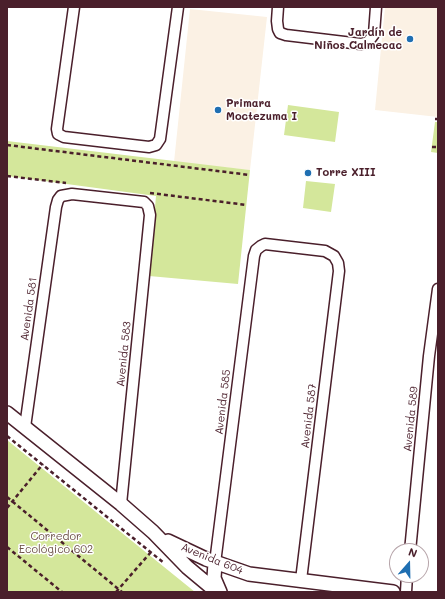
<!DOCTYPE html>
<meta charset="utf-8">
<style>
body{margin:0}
#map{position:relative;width:445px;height:599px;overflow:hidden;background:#fff;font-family:Mali,sans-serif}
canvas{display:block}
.frame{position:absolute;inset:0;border:8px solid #4a1f2b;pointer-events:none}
.north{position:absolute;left:389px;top:543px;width:40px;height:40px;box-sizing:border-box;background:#fff;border:1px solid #b7a5aa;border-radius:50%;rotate:20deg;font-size:11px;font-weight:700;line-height:16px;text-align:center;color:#4a1f2b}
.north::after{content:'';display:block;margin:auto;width:14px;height:18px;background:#1f6fb2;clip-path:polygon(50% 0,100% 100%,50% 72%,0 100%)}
</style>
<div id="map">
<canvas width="445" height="599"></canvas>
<div class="frame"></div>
<div class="north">N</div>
</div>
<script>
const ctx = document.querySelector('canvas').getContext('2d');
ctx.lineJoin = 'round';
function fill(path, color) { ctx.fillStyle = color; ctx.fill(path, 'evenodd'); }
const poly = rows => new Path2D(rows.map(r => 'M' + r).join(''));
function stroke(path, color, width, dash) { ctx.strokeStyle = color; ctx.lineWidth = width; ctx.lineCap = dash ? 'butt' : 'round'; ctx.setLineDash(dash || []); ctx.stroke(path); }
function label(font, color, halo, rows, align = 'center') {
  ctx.font = font + ' Mali,sans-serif'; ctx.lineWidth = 3; ctx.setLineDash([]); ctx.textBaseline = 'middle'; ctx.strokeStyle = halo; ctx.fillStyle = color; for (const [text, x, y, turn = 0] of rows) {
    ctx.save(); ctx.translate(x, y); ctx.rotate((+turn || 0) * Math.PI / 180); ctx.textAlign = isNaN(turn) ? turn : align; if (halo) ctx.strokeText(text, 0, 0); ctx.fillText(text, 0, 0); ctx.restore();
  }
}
const built = poly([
 [385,7,438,7,438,117,375,110],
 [190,9,267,17,250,170,174,162]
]);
const green = poly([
 [288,105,339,112,335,142,284,135],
 [435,122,438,122,438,153,431,152],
 [7,141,250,170,238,284,149,276,156,196,7,176],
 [306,181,335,184,331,212,303,208],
 [7,440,195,592,7,592]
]);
const path = poly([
 [435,119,438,119],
 [7,145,250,175],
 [432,147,438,147],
 [7,176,66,183],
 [150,193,247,205],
 [7,436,164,563],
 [7,497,122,592],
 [7,508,43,464],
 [7,547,62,592],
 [116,592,151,552]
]);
const minor = poly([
 [74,7,57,129,58,134,64,137,149,147,156,145,160,139,178,7],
 [278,7,277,21,278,29,280,33,286,35,361,44,368,42,374,34,376,7],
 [25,427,56,207,58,200,61,196,72,194,144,202,148,206,150,215,121,504],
 [410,551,429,356,438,289],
 [215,563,254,256,256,250,261,246,265,244,325,251,334,256,338,263,339,271,301,580],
 [406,592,407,575]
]);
const tertiary = poly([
 [7,413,121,504,153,532,187,567,217,592],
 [168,541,206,559,249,574,393,592],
 [215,563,214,578,220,592]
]);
const markers = [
 [410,39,4,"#1f6fb2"],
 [218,110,4,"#1f6fb2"],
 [308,173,4,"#1f6fb2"]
];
const poiNames = [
 ["Jardín de",402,33,"right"],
 ["Niños Calmecac",402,46,"right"],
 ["Primara",226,104],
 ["Moctezuma I",226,117],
 ["Torre XIII",316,173]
];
const streetNames = [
 ["Avenida 581",29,309,-82],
 ["Avenida 583",124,354,-84],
 ["Avenida 585",223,402,-83],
 ["Avenida 587",309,416,-83],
 ["Avenida 589",411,419,-84],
 ["Avenida 604",212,559,22]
];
const parkNames = [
 ["Corredor",56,537],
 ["Ecológico 602",56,550]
];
fill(built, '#fbf1e4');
fill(green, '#d4e79b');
stroke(minor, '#4a1f2b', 13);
stroke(tertiary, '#4a1f2b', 16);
stroke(path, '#4a1f2b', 2.5, [4, 3]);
stroke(minor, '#fff', 10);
stroke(tertiary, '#fff', 13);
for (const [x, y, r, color] of markers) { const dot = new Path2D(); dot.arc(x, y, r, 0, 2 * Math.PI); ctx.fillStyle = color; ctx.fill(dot); stroke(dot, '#fff', 1.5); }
label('bold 11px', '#4a1f2b', '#fff', poiNames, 'left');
label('11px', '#4a1f2b', '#fff', streetNames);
label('11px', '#6c5147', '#fff', parkNames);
</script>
